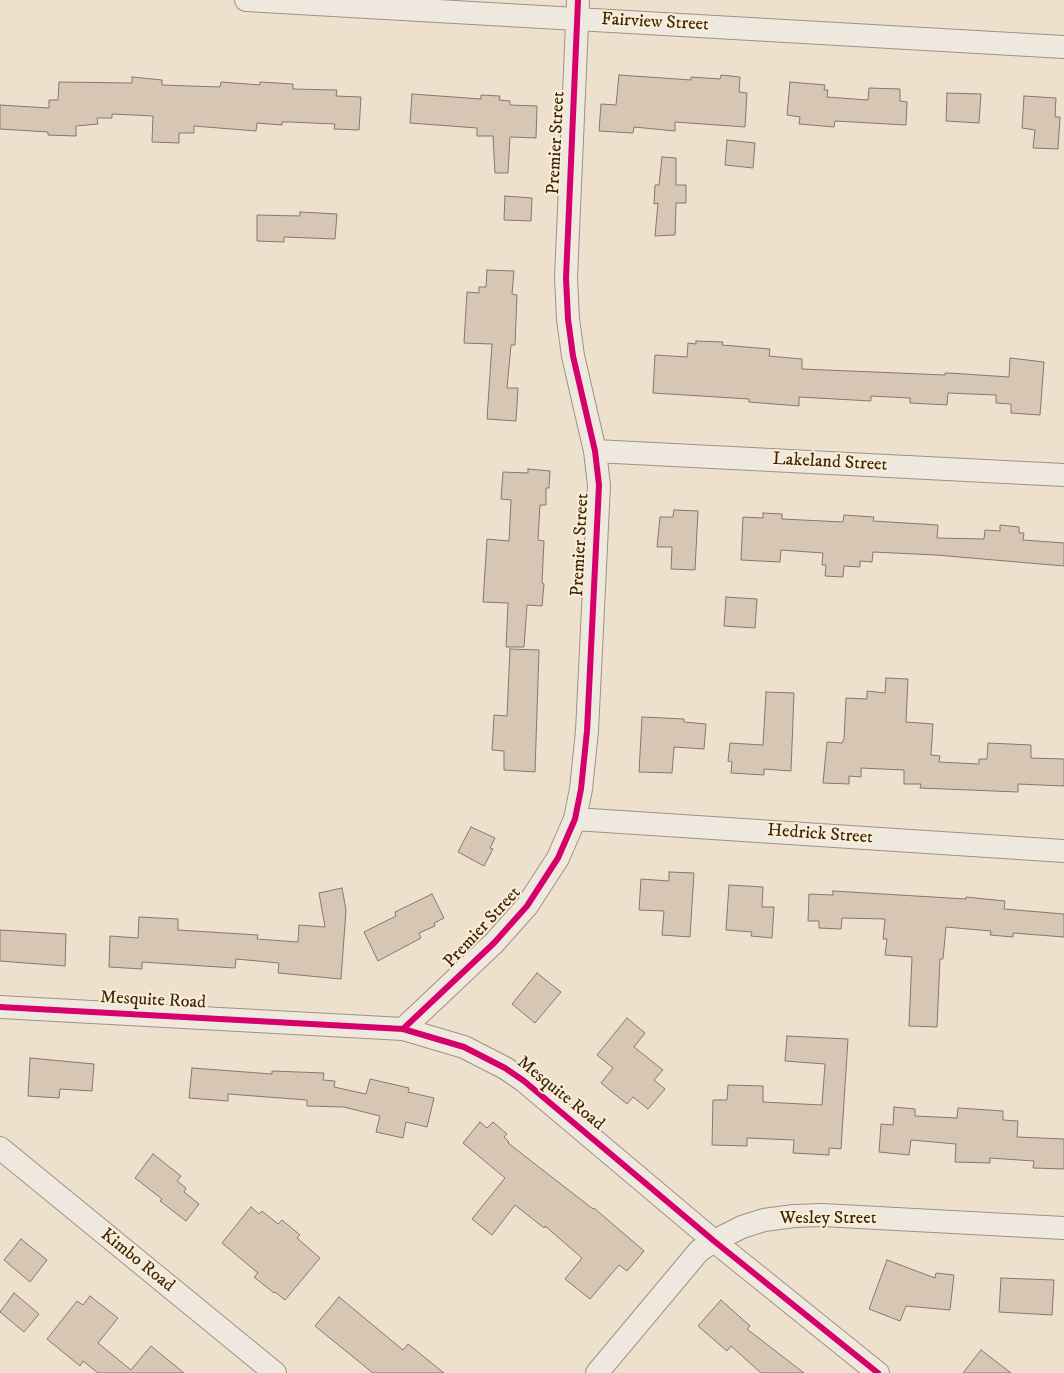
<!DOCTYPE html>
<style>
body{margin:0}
canvas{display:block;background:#ede0cc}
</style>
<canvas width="1064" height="1373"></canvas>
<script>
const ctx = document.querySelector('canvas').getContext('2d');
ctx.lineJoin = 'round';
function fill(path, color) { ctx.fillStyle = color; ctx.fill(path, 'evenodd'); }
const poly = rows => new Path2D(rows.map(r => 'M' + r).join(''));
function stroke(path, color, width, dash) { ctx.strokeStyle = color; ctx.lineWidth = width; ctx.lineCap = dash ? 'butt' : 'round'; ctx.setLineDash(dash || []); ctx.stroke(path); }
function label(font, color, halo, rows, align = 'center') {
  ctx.font = font + ' "IM FELL DW Pica",serif'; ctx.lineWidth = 4; ctx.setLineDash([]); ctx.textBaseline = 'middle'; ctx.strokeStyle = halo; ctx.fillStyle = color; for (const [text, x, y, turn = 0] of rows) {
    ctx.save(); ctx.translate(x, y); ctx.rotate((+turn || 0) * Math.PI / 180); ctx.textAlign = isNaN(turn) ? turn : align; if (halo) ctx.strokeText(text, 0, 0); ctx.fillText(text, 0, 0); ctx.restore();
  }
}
const building = poly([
 [619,75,691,80,691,77,720,79,721,75,740,77,739,92,747,93,745,127,675,122,675,131,634,127,633,133,599,131,601,104,616,105,619,75],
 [132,77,162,80,162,85,220,87,221,82,260,85,260,82,293,84,293,89,337,90,336,96,361,97,359,130,334,129,335,124,290,122,282,122,282,125,257,123,256,131,194,126,194,133,179,133,179,143,152,142,153,116,112,114,112,118,97,118,98,124,76,126,76,136,48,135,48,132,0,129,0,105,49,108,49,100,58,100,59,82,132,83,132,77],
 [790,82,825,85,824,90,828,90,827,97,868,100,869,88,900,89,900,101,907,102,906,125,835,121,834,127,799,124,800,117,787,115,790,82],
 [947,93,981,94,979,123,946,121,947,93],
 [412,94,481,99,481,95,500,96,499,100,510,101,510,105,537,106,536,138,510,137,508,173,495,173,493,136,477,136,477,128,410,123,412,94],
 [1024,96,1056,98,1055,117,1060,117,1058,149,1033,148,1035,130,1022,128,1024,96],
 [727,140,755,143,753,168,725,165,727,140],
 [662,157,676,158,676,185,686,185,686,203,676,203,675,235,655,236,658,203,654,204,655,185,659,185,662,157],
 [505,196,532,198,531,221,504,220,505,196],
 [300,212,337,214,335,239,284,237,284,242,257,241,257,215,300,216,300,212],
 [487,270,514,271,512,294,517,295,515,345,511,345,507,388,518,388,516,421,487,419,492,344,464,343,467,292,479,293,479,287,486,287,487,270],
 [696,341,723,342,722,345,770,349,769,356,802,359,802,369,945,375,945,373,949,373,1009,377,1010,358,1044,362,1040,415,1011,413,1011,404,996,403,996,395,948,393,947,405,910,403,910,398,871,396,871,401,799,397,799,406,749,402,749,399,653,393,655,355,687,357,688,343,696,344,696,341],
 [528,469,550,471,549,488,546,488,546,505,540,505,538,540,544,541,542,583,544,584,542,606,527,605,524,647,506,647,508,603,483,602,487,539,509,541,511,500,501,499,503,472,528,473,528,469],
 [674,510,698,511,695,570,671,569,672,547,657,547,660,517,673,517,674,510],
 [763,513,782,514,782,519,843,522,844,515,874,517,873,521,938,525,937,538,984,539,985,530,1000,531,1000,525,1019,527,1019,533,1024,533,1023,540,1064,543,1064,566,936,555,873,552,872,562,860,561,860,567,844,566,843,577,825,576,826,565,822,565,823,553,781,550,780,562,741,560,743,517,763,518,763,513],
 [726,597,757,599,755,628,724,626,726,597],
 [510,649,539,650,535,772,504,770,504,751,492,750,494,715,507,716,510,649],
 [886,678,908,679,906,722,933,724,931,755,940,756,939,762,979,764,979,759,987,759,988,743,1031,745,1031,758,1064,759,1064,786,1018,784,1018,792,920,788,921,784,904,784,904,770,861,768,861,777,849,776,849,784,823,783,827,742,842,743,844,739,846,698,867,699,867,691,885,693,886,678],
 [766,692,794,693,791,771,764,769,764,775,731,773,732,762,728,761,730,743,763,745,766,692],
 [642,717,684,719,684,722,706,724,704,749,674,747,672,773,639,772,642,717],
 [471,827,495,838,490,848,493,849,484,866,458,852,471,827],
 [669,872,694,873,690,937,662,935,664,911,639,910,641,879,669,881,669,872],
 [729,885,763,887,762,907,774,907,772,938,751,936,752,932,726,930,729,885],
 [342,888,346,910,341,979,278,973,279,963,236,959,235,968,142,962,142,969,109,967,110,936,138,938,139,917,178,919,178,930,258,935,257,939,298,942,299,925,325,927,319,893,342,888],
 [833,891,966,899,966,897,1005,901,1004,909,1064,914,1064,937,1013,933,1013,937,990,935,991,931,946,927,943,959,940,959,937,1027,909,1026,912,957,885,955,887,939,883,939,885,919,842,918,841,929,819,928,819,921,808,921,809,894,833,895,833,891],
 [432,894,444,918,434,923,435,926,419,933,421,938,378,961,364,932,396,916,395,912,432,894],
 [0,930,66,934,65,966,0,961,0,930],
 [537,973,561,992,535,1023,512,1004,537,973],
 [627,1018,645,1033,634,1047,663,1070,654,1080,665,1089,648,1109,633,1097,627,1104,601,1083,613,1068,597,1055,627,1018],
 [787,1036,848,1039,841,1149,829,1148,829,1155,793,1153,794,1140,747,1138,747,1146,712,1145,713,1100,727,1100,728,1085,763,1086,763,1102,822,1105,825,1064,785,1061,787,1036],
 [30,1058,94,1064,92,1091,60,1089,59,1098,28,1096,30,1058],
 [192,1068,272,1074,272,1071,324,1073,323,1080,335,1081,334,1087,366,1094,370,1079,409,1088,408,1092,434,1098,427,1127,406,1122,403,1138,376,1132,380,1116,344,1107,307,1106,307,1100,228,1094,228,1101,189,1098,192,1068],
 [894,1107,915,1109,915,1116,957,1118,958,1108,1003,1111,1003,1120,1018,1121,1017,1137,1064,1139,1064,1169,1033,1168,1034,1161,990,1158,990,1163,955,1162,956,1144,911,1140,909,1155,879,1152,881,1124,893,1125,894,1107],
 [480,1122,487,1128,493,1122,507,1134,504,1137,509,1142,508,1143,593,1209,594,1208,644,1251,627,1271,619,1265,590,1299,565,1279,582,1258,545,1226,544,1228,515,1205,492,1235,472,1219,505,1178,463,1143,480,1122],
 [153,1154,181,1176,177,1181,186,1188,184,1192,199,1204,186,1221,160,1201,162,1199,135,1178,153,1154],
 [251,1207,259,1214,262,1211,278,1224,282,1220,300,1235,297,1238,320,1258,285,1300,275,1292,274,1293,254,1277,258,1273,222,1243,251,1207],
 [21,1239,47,1260,30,1282,4,1260,21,1239],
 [887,1260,935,1278,936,1273,954,1275,950,1310,906,1306,900,1321,869,1309,887,1260],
 [1001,1278,1054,1280,1052,1315,999,1312,1001,1278],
 [14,1293,39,1314,24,1332,0,1312,14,1293],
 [90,1296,118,1318,98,1343,131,1370,151,1346,184,1373,98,1373,83,1361,80,1366,47,1339,77,1301,83,1305,90,1296],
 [339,1297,403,1350,408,1344,444,1373,373,1373,315,1326,339,1297],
 [721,1300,750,1326,747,1329,804,1373,761,1373,731,1346,727,1351,698,1326,721,1300],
 [981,1350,1011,1373,963,1373,981,1350]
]);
const street = poly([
 [246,0,1064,47],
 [595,451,1064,475],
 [575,819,1064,851],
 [0,1007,403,1029,464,1047,505,1068,524,1081,714,1241,878,1373],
 [403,1029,494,943,527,906,558,858,575,819,581,789,587,731,599,485,595,451,573,356,568,319,566,278,578,0],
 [0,1148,275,1373],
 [597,1373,699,1251,714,1241,742,1227,764,1220,794,1216,822,1215,1064,1228]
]);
const cycleway = poly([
 [0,1007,403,1029,464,1047,505,1068,524,1081,714,1241,878,1373],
 [403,1029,494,943,527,906,558,858,575,819,581,789,587,731,599,485,595,451,573,356,568,319,566,278,578,0]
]);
const streetNames = [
 ["Fairview Street",655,23,3],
 ["Premier Street",557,143,-87],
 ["Lakeland Street",830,463,3],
 ["Premier Street",581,545,-87],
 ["Hedrick Street",820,835,4],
 ["Premier Street",483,928,-47],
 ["Mesquite Road",153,1001,3],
 ["Mesquite Road",560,1094,39],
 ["Wesley Street",828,1219],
 ["Kimbo Road",137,1261,39]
];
fill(building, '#d8c6b4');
stroke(building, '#83796c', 1);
stroke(street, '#9d9384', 24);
stroke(street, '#efe8df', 22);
stroke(cycleway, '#d6006c', 6);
label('18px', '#3b270e', '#fcedd5', streetNames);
</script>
